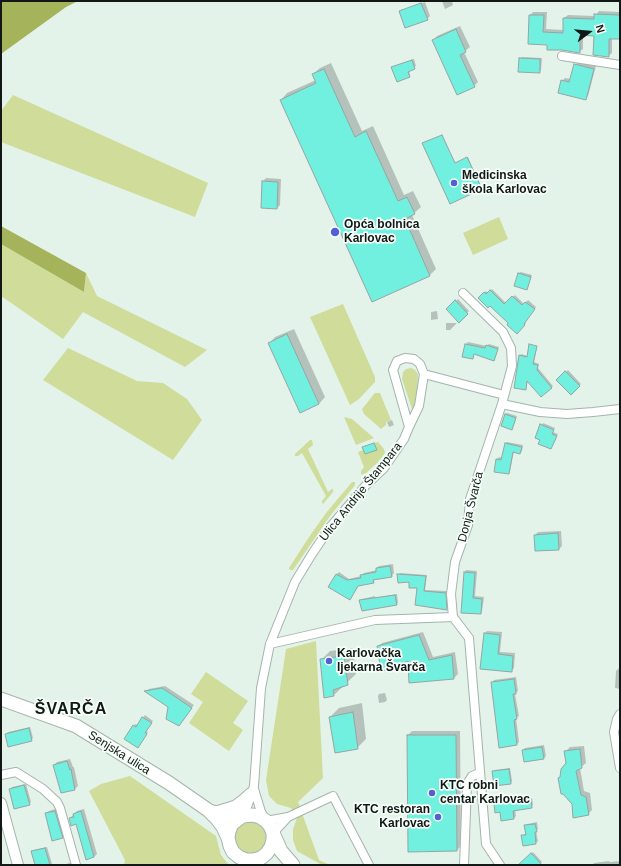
<!DOCTYPE html>
<meta charset="utf-8">
<style>
body{margin:0}
#map{position:relative;width:621px;height:866px;overflow:hidden;background:#e3f3ea;font-family:Arial,sans-serif}
canvas{display:block}
.frame{position:absolute;inset:0;border:2px solid #131816;pointer-events:none}
.north{position:absolute;left:569px;top:12px;width:40px;height:40px;-webkit-text-stroke:3px #f5fef9;paint-order:stroke;rotate:74deg;font-size:11px;font-weight:700;line-height:16px;text-align:center;color:#131816}
.north::after{content:'';display:block;margin:auto;width:14px;height:18px;background:#131816;clip-path:polygon(50% 0,100% 100%,50% 72%,0 100%)}
</style>
<div id="map">
<canvas width="621" height="866"></canvas>
<div class="frame"></div>
<div class="north">N</div>
</div>
<script>
const ctx = document.querySelector('canvas').getContext('2d');
ctx.lineJoin = 'round';
function fill(path, color) { ctx.fillStyle = color; ctx.fill(path, 'evenodd'); }
const poly = rows => new Path2D(rows.map(r => 'M' + r).join(''));
function stroke(path, color, width, dash) { ctx.strokeStyle = color; ctx.lineWidth = width; ctx.lineCap = dash ? 'butt' : 'round'; ctx.setLineDash(dash || []); ctx.stroke(path); }
function label(font, color, halo, rows, align = 'center') {
  ctx.font = font + ' Arial,sans-serif'; ctx.lineWidth = 3.5; ctx.setLineDash([]); ctx.textBaseline = 'middle'; ctx.strokeStyle = halo; ctx.fillStyle = color; for (const [text, x, y, turn = 0] of rows) {
    ctx.save(); ctx.translate(x, y); ctx.rotate((+turn || 0) * Math.PI / 180); ctx.textAlign = isNaN(turn) ? turn : align; if (halo) ctx.strokeText(text, 0, 0); ctx.fillText(text, 0, 0); ctx.restore();
  }
}
const green = poly([
 [13,95,208,183,195,217,1,142,1,111],
 [499,217,508,239,473,255,463,233],
 [1,244,84,292,86,273,97,296,207,350,185,367,83,312,63,339,1,296],
 [343,304,375,377,375,382,359,399,350,405,310,317],
 [68,348,137,381,163,383,187,399,202,420,173,460,43,380],
 [411,368,415,370,418,374,417,398,415,409,413,412,402,379,403,372,406,369],
 [375,393,380,393,391,420,386,422,386,425,381,429,364,414,362,409],
 [344,417,352,419,374,438,356,445],
 [310,440,312,440,313,445,308,449,328,492,332,489,333,489,333,492,323,504,322,503,322,501,326,496,302,453,298,456,295,456,295,454],
 [378,442,384,449,385,453,377,463,364,475,361,474,361,471,364,467,358,452,363,450,365,454,377,450,374,443],
 [352,482,355,482,355,485,330,516,293,570,290,570,289,568,309,537,326,513],
 [316,641,323,778,298,802,319,860,330,865,322,865,297,851,293,840,293,829,297,818,291,808,277,804,269,796,266,780,286,649],
 [206,672,248,701,233,723,243,730,229,751,189,723,203,702,191,694],
 [130,776,216,836,221,855,229,865,124,865,125,860,89,791,101,784],
 '234 837a17 17 0 1 1 34 0a17 17 0 1 1-34 0Z'
]);
const forest = poly([
 [1,1,78,1,66,7,1,54],
 [1,226,86,273,84,292,1,244]
]);
const shadow = poly([
 [442,1,452,1,453,5,445,9],
 [425,2,430,16,427,19,400,11,402,9,402,11],
 [599,11,620,12,620,38,612,38,612,53,608,56,595,35,583,35,583,49,579,52,548,44,530,15,533,12,547,12,546,29,564,30,564,18,568,15,595,16],
 [460,26,470,47,464,52,478,82,474,86,433,41,437,36],
 [522,57,542,58,541,70,539,72,520,58],
 [414,59,416,66,409,70,410,75,409,76,392,67],
 [578,62,596,66,588,96,585,99,562,81,565,78,571,79,575,65],
 [331,63,362,131,373,126,404,195,413,191,421,207,412,215,436,269,430,275,281,100,287,93,316,80,313,74,320,68],
 [442,135,455,163,468,157,481,188,424,143],
 [266,178,281,179,280,205,277,208,263,181],
 [521,272,532,275,527,289,516,285,519,273],
 [492,289,506,303,515,295,524,304,528,300,536,307,525,322,526,323,517,333,510,323,490,304,479,298,486,291,488,293],
 [458,299,469,311,459,322,447,309],
 [437,311,438,319,431,320,431,312],
 [446,323,457,323,450,330,446,330],
 [294,329,325,397,319,404,269,344,275,337],
 [468,342,487,346,489,344,499,347,495,358,493,360,475,353,472,358,464,356,466,344],
 [530,345,537,347,534,362,539,364,538,368,553,386,541,396,528,381,525,389,520,356,521,354,528,356],
 [568,370,581,384,571,394,557,380],
 [507,413,517,416,512,429,505,414],
 [392,420,394,425,389,427,387,422],
 [543,423,555,428,553,432,558,434,551,448,541,439,536,437],
 [507,442,523,445,522,451,520,453,514,451,510,471,509,473,495,471,497,459,499,457,503,458,506,443],
 [561,531,562,546,559,549,535,535,538,532],
 [393,564,394,573,392,576,375,579,373,582,359,585,350,598,336,575,339,572,349,579,361,576,364,573,377,570,377,568,379,566],
 [466,570,477,571,475,596,484,597,482,611,481,613,463,612,465,572],
 [400,573,427,575,425,590,447,591,448,607,446,609,410,581,398,575],
 [397,594,398,603,396,604,360,601,362,599,375,596,375,598],
 [487,631,502,632,500,652,515,653,514,668,511,671,482,669,484,634],
 [423,632,433,657,455,652,458,674,454,678,410,682,409,660,378,647,382,643],
 [353,648,356,674,334,695,321,660,330,651],
 [619,668,620,689,615,688,616,671],
 [516,677,518,691,515,694,519,716,516,718,519,742,517,744,500,747,492,683,494,680],
 [165,686,194,705,181,721,169,707,146,691,149,689],
 [385,693,387,700,385,702,379,703,378,696,379,694],
 [362,703,366,739,357,748,330,717,339,708],
 [145,715,153,721,146,731,148,732,138,747,134,726,135,724,138,725],
 [30,727,33,738,31,740,6,734,8,732],
 [412,731,460,731,461,846,457,850,408,735],
 [544,745,546,756,544,758,523,750,525,748],
 [584,746,586,763,580,768,584,791,590,793,592,810,588,814,572,804,562,776,567,763,565,752,570,747],
 [70,759,73,767,74,767,78,786,75,789,54,765,57,762],
 [510,768,512,781,511,783,493,772,495,770],
 [26,784,31,802,29,804,10,789,12,787],
 [532,798,533,805,531,807,515,809,516,816,514,818,502,820,500,811,495,804,496,803],
 [58,808,65,834,62,837,46,814,49,811],
 [84,809,97,854,94,857,77,823,70,818,77,811],
 [537,822,538,829,536,831,538,841,536,843,524,845,522,836,526,833,525,826,527,824],
 [47,847,52,864,50,865,36,865,32,852,34,850],
 [533,852,542,862,539,865,526,865,523,862],
 [609,861,610,862,620,861,620,865,592,865,594,863],
 [73,862,75,865,62,865,63,865]
]);
const building = poly([
 [421,3,428,20,405,28,399,11,421,3],
 [594,14,620,15,620,39,609,39,609,57,593,55,594,36,580,35,580,53,562,50,547,50,547,45,528,44,529,15,544,15,543,32,563,33,563,18,594,19,594,14],
 [456,29,466,52,460,55,475,87,457,95,432,40,456,29],
 [519,58,540,59,540,73,518,72,519,58],
 [412,60,415,69,408,72,410,77,397,82,391,67,412,60],
 [574,64,594,69,586,100,558,93,561,80,569,82,574,64],
 [324,69,355,137,366,131,398,201,407,197,415,214,405,219,430,276,372,302,280,100,316,83,312,74,324,69],
 [442,135,455,163,467,157,482,189,450,204,422,143,442,135],
 [262,181,278,182,277,209,261,208,262,181],
 [518,273,531,277,527,290,514,286,518,273],
 [490,290,504,304,512,296,522,305,525,302,535,309,524,324,525,325,517,334,507,325,508,323,490,306,488,308,478,298,484,292,486,294,490,290],
 [455,300,468,314,459,323,446,309,455,300],
 [287,334,319,404,300,413,268,343,287,334],
 [465,344,485,348,486,345,498,349,494,361,474,354,473,359,462,357,465,344],
 [529,344,537,346,533,364,538,365,537,370,552,388,541,397,527,381,526,390,514,388,519,355,527,357,529,344],
 [565,371,580,386,571,395,556,380,565,371],
 [505,414,516,418,512,430,501,426,505,414],
 [540,424,554,430,552,434,557,436,551,449,538,444,540,440,535,438,540,424],
 [374,443,377,450,365,454,362,447,374,443],
 [505,443,522,447,520,454,513,452,509,474,494,472,496,459,501,460,505,443],
 [558,533,559,550,535,551,534,535,558,533],
 [390,566,392,577,373,580,374,583,358,586,350,600,328,587,336,574,347,580,361,578,360,575,376,572,376,568,390,566],
 [464,572,475,573,473,598,482,599,481,614,461,613,464,572],
 [397,574,426,576,424,591,446,593,447,610,415,605,417,588,409,588,409,582,398,583,397,574],
 [395,595,397,605,362,611,359,600,395,595],
 [484,633,500,635,498,654,513,656,512,672,480,669,484,633],
 [419,635,429,660,452,655,454,679,409,683,408,661,381,672,377,646,419,635],
 [344,656,348,685,333,690,334,696,324,698,320,659,344,656],
 [514,679,516,694,513,694,517,719,514,720,517,745,499,748,491,682,514,679],
 [162,688,192,708,179,726,166,719,168,707,144,691,162,688],
 [353,712,358,749,335,753,329,717,353,712],
 [142,717,152,723,145,733,147,734,138,748,124,739,133,725,136,727,142,717],
 [29,728,32,741,8,747,5,734,29,728],
 [407,735,456,735,457,851,408,852,407,735],
 [542,747,544,759,524,762,522,750,542,747],
 [580,749,582,768,576,771,581,795,586,797,589,815,573,818,572,804,563,794,561,794,558,778,560,777,561,769,566,763,564,751,580,749],
 [67,761,70,770,71,769,75,790,61,793,53,765,67,761],
 [509,769,511,784,494,786,492,771,509,769],
 [24,785,30,805,14,809,9,789,24,785],
 [531,800,532,808,513,811,514,819,501,821,500,812,495,813,494,804,531,800],
 [55,811,63,838,52,841,45,813,55,811],
 [81,811,94,857,86,860,76,824,71,826,69,818,74,817,73,814,81,811],
 [535,824,537,832,535,832,536,844,523,846,521,835,526,835,524,825,535,824],
 [45,848,50,865,35,865,31,851,45,848],
 [531,853,542,865,518,865,531,853]
]);
const minor = poly([
 [562,56,620,65],
 [463,293,503,332,511,348,512,366,502,404,470,499,468,525,455,562,451,594,453,617,469,638,486,844,500,865],
 [424,374,504,395],
 [502,404,540,412,567,414,593,412,620,409],
 [270,644,375,620,453,617],
 [620,714,617,719,614,732,620,768],
 [1,775,16,772,43,789,57,802,60,808,76,865],
 [254,789,261,812,266,821,288,817,333,796,369,865],
 [241,817,247,807,254,786,261,688,270,644,295,582,312,554,331,526,367,484,384,468,404,439,409,427,393,370,397,361,405,358,414,359,420,364,424,374,419,406,409,427],
 [273,833,288,817],
 [464,865,467,784,472,776,479,773]
]);
const tertiary = poly([
 [1,803,18,865]
]);
const primary = poly([
 [1,699,76,726,169,783,208,810,217,819,223,827,228,838],
 [209,811,233,817,253,815,260,817,266,821,270,826,273,833,273,840,271,847,267,853,261,858,253,860,246,860,239,857,233,852,230,846,228,838,229,831,232,824,241,817],
 [217,813,236,807,244,801,252,794],
 [273,833,281,851,293,865]
]);
const markers = [
 [454,183,4,"#545ed5"],
 [335,232,5,"#545ed5"],
 [329,661,4,"#545ed5"],
 [432,793,4,"#545ed5"],
 [438,817,4,"#545ed5"]
];
const poiNames = [
 ["Medicinska",462,176],
 ["škola Karlovac",462,190],
 ["Opća bolnica",344,225],
 ["Karlovac",344,239],
 ["Karlovačka",337,654],
 ["ljekarna Švarča",337,668],
 ["KTC robni",440,786],
 ["centar Karlovac",440,800],
 ["KTC restoran",430,810,"right"],
 ["Karlovac",430,824,"right"]
];
const streetNames = [
 ["Ulica Andrije Štampara",361,492,-51],
 ["Donja Švarča",471,507,-76],
 ["Senjska ulica",119,753,32]
];
const districtNames = [
 ["ŠVARČA",71,710]
];
fill(green, '#cfdc9a');
fill(forest, '#a5b35a');
fill(shadow, '#0003');
fill(building, '#71f0e0');
stroke(building, '#94a5a2', 1);
stroke(minor, '#a5b4ac', 10);
stroke(tertiary, '#a5b4ac', 12);
stroke(primary, '#a5b4ac', 15);
stroke(minor, '#fff', 8);
stroke(tertiary, '#fff', 10);
stroke(primary, '#fff', 13);
for (const [x, y, r, color] of markers) { const dot = new Path2D(); dot.arc(x, y, r, 0, 2 * Math.PI); ctx.fillStyle = color; ctx.fill(dot); stroke(dot, '#f5fef9', 1.5); }
label('bold 12px', '#131816', '#f5fef9', poiNames, 'left');
label('12px', '#131816', '#f5fef9', streetNames);
ctx.letterSpacing = '1px';
label('bold 16px', '#131816', '#f5fef9', districtNames);
ctx.letterSpacing = '0px';
</script>
